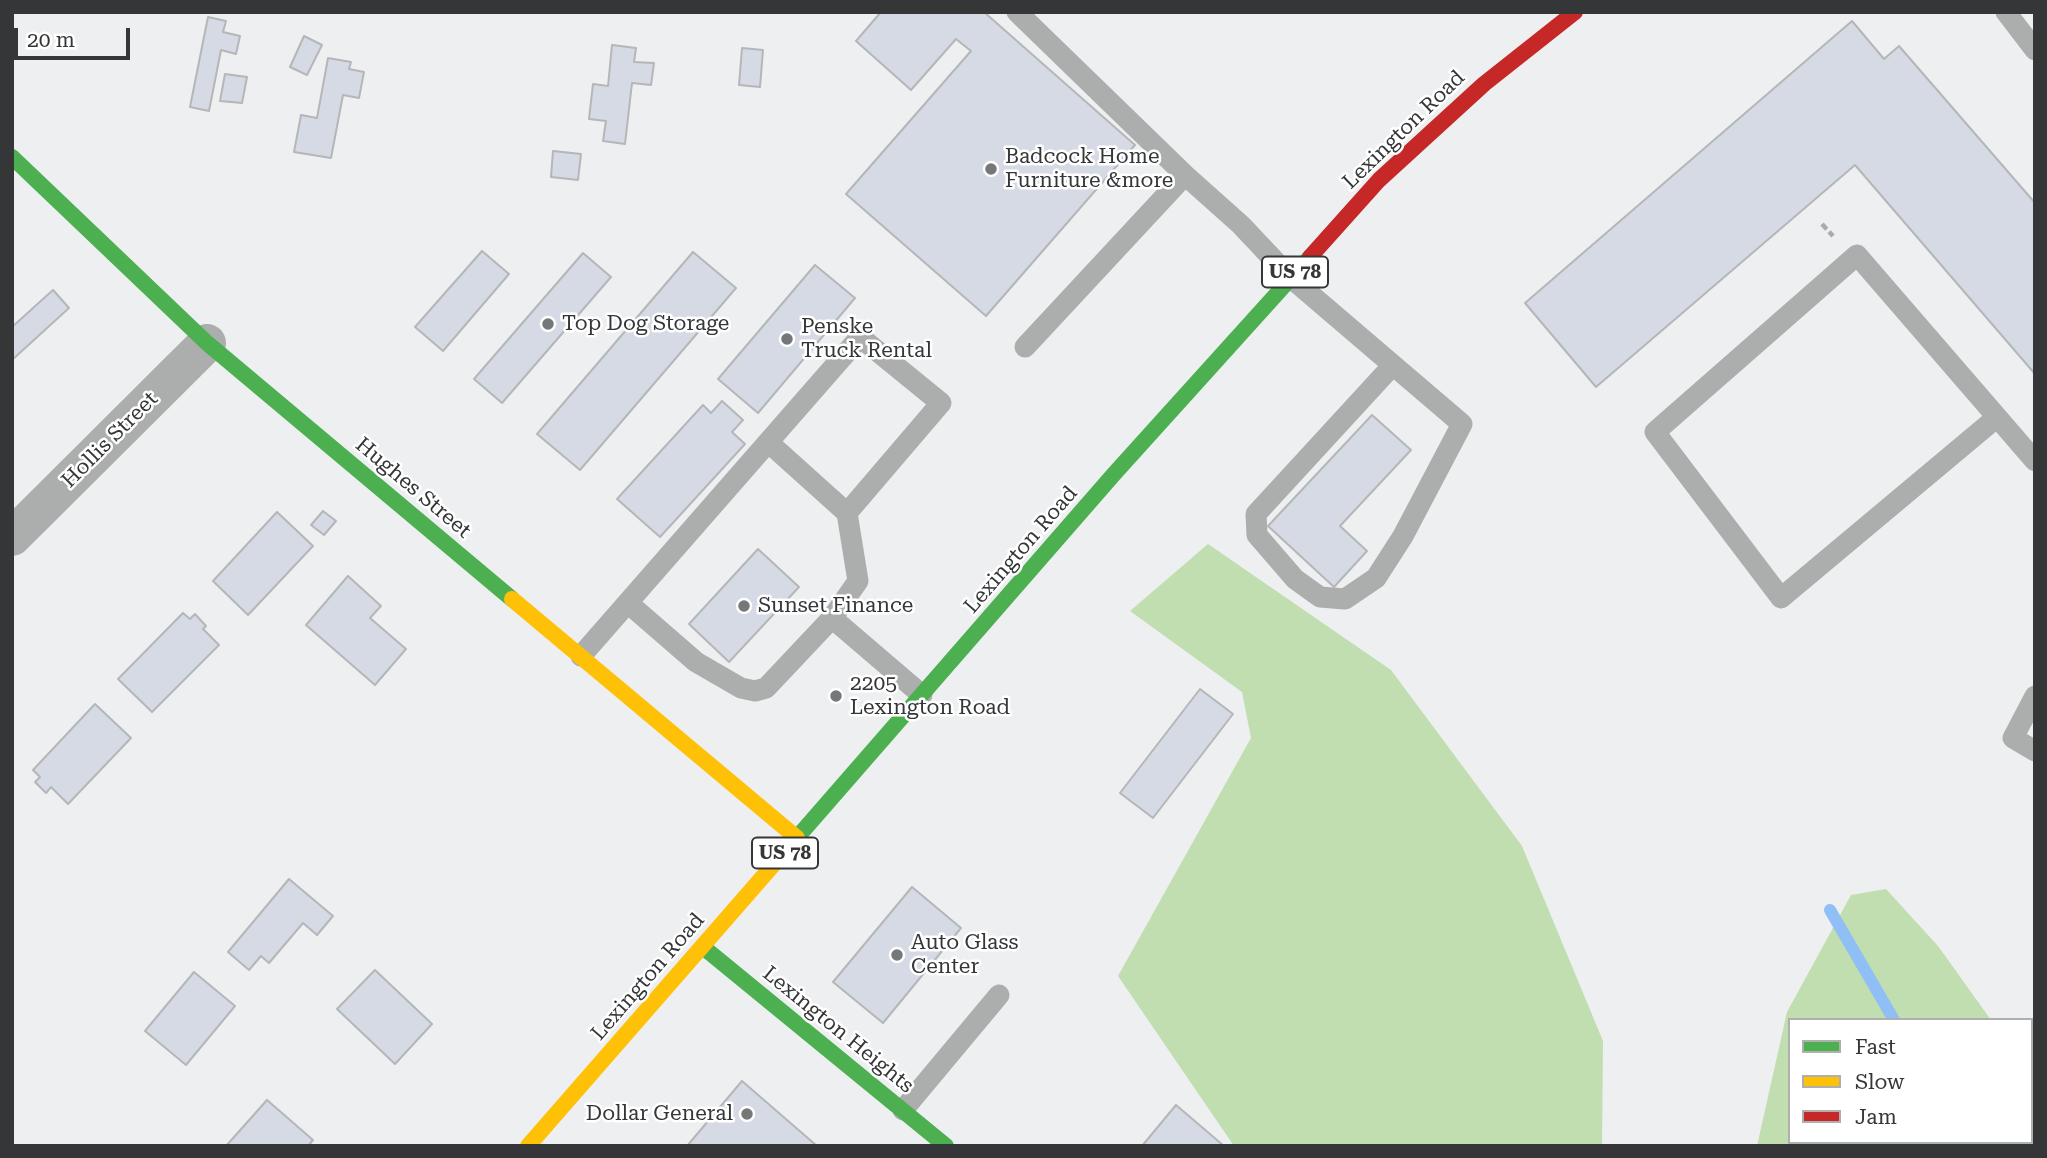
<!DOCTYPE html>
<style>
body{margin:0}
#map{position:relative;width:2047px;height:1158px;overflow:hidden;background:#edeff1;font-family:"Roboto Serif",serif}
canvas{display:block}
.frame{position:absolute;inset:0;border:14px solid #353638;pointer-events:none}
.legend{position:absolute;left:1788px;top:1018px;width:245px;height:126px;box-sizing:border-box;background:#fff;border:2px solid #aeafaf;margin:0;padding:9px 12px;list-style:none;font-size:21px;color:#353638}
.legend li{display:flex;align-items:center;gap:14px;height:35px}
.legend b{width:35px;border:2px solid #aeafaf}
.scale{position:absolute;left:14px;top:28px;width:116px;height:32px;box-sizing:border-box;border:4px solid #353638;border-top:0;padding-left:9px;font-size:21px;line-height:24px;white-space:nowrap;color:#353638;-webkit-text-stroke:5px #fff;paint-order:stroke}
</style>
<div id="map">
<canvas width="2047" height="1158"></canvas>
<div class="frame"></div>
<ul class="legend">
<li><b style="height:9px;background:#4caf50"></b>Fast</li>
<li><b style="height:9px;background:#ffc107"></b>Slow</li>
<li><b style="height:9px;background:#c62828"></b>Jam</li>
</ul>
<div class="scale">20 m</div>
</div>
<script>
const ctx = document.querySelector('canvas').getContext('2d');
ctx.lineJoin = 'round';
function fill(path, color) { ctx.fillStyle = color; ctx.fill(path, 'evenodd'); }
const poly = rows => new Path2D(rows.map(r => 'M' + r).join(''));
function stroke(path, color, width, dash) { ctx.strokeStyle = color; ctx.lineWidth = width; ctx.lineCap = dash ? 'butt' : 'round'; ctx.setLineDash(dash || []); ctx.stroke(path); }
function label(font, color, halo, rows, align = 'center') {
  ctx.font = font + ' "Roboto Serif",serif'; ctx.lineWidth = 5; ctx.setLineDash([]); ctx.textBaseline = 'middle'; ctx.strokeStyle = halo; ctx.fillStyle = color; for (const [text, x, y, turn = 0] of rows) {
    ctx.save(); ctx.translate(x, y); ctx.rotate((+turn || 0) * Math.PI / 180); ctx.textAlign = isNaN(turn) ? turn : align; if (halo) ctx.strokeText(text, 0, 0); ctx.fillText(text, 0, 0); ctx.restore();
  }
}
const forest = poly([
 [1208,544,1391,670,1522,846,1603,1041,1602,1146,1234,1146,1118,976,1251,738,1242,692,1130,611],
 [1886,889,1938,946,1991,1020,1790,1020,1790,1142,2031,1142,2031,1049,2035,1051,2035,1146,1757,1146,1787,1012,1851,895]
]);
const stream = poly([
 [1830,910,1894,1020],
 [1979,1142,1982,1146]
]);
const building = poly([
 [881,12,984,12,1135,145,986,316,846,194,971,51,956,39,911,90,856,41,881,12],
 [208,17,226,21,223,32,240,36,236,54,221,50,209,111,190,107,208,17],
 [1852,21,1884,59,1899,46,2035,203,2035,374,1855,165,1596,387,1525,303,1852,21],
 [304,36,322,45,307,75,290,67,304,36],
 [612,45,636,48,634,62,654,63,651,85,632,83,625,144,603,141,606,121,589,119,593,84,608,86,612,45],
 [742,48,763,50,760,87,739,85,742,48],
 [328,58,351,62,349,69,364,72,359,98,343,95,331,158,294,152,301,115,317,118,328,58],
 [225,74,247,77,242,103,220,101,225,74],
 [553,151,581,154,578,180,551,177,553,151],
 [482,251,509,274,443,351,415,327,482,251],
 [693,252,736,288,580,470,537,434,693,252],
 [583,253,611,277,502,403,474,379,583,253],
 [815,265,855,298,758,413,718,379,815,265],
 [53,290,69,308,12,360,12,327,53,290],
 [722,401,743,420,732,432,745,444,660,537,617,499,703,405,711,413,722,401],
 [1372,415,1411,450,1340,526,1367,551,1334,587,1268,526,1372,415],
 [323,511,336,521,324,535,311,525,323,511],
 [277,512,313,546,248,615,213,581,277,512],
 [758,549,799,587,729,662,689,624,758,549],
 [348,576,381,606,370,618,406,649,375,685,306,625,348,576],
 [183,613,190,619,195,614,206,626,203,629,219,645,152,712,118,679,183,613],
 [1200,689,1233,714,1153,818,1120,793,1200,689],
 [95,704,131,738,68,804,51,787,46,793,35,782,40,777,33,770,95,704],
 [289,879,333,916,317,935,303,923,269,963,261,956,249,970,228,952,289,879],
 [912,887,961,928,883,1023,833,982,912,887],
 [375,970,432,1024,395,1064,337,1009,375,970],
 [194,972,235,1006,186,1065,145,1031,194,972],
 [742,1081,817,1146,687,1146,742,1081],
 [267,1100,313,1140,308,1146,226,1146,267,1100],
 [1176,1105,1224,1146,1142,1146,1176,1105]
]);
const path = poly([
 [1822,224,1833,236]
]);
const lane = poly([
 [1017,12,1185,175,1241,225,1290,277,1462,424,1403,536,1376,578,1345,599,1320,597,1295,579,1257,535,1256,514,1393,365],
 [2006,12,2035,50],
 [1025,347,1185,175],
 [1996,418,1781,598,1655,432,1857,255,2035,461],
 [847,513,858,581,832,618,922,695],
 [628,603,696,662,741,688,755,691,766,688,832,618],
 [581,656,860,337,941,403,847,513,768,442],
 [2035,696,2013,738,2035,751],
 [903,1110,999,995]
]);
const street = poly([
 [12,537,207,343]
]);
const fast = poly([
 [12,157,207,343,512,599],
 [781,856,1114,474,1310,257],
 [703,947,946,1146]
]);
const slow = poly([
 [512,599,797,838],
 [528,1146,781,856]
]);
const jam = poly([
 [1310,257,1379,180,1484,84,1575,12]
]);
const markers = [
 [991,169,7,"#757779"],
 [548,324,7,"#757779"],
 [787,339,7,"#757779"],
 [744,606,7,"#757779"],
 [836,696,7,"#757779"],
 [897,955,7,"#757779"],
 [747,1114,7,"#757779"]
];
const shields = [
 [1295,272,66],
 [785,853,66]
];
const shieldNames = [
 ["US 78",1295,272],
 ["US 78",785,853]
];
const streetNames = [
 ["Lexington Road",1404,130,-44],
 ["Hollis Street",110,440,-45],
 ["Hughes Street",413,488,40],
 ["Lexington Road",1021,550,-49],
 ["Lexington Road",648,977,-49],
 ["Lexington Heights",838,1030,39]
];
const poiNames = [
 ["Badcock Home",1005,157],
 ["Furniture &more",1005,181],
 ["Top Dog Storage",562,324],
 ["Penske",801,327],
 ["Truck Rental",801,351],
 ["Sunset Finance",758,606],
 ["2205",850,684],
 ["Lexington Road",850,708],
 ["Auto Glass",911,943],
 ["Center",911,967],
 ["Dollar General",733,1114,"right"]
];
fill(forest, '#c0deb0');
stroke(stream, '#8fbff4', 12);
fill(building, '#d5dae5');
stroke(building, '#b5b6b7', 2);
stroke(path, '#ababab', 4.5, [7, 3.5]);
stroke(lane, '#acadad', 21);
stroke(street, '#acadad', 38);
stroke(fast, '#4caf50', 16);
stroke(slow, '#ffc107', 16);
stroke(jam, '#c62828', 16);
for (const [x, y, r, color] of markers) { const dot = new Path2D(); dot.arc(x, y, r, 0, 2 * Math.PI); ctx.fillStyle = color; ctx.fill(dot); stroke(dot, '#fff', 2.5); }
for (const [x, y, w] of shields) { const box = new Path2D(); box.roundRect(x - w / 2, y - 15.5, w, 31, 5); ctx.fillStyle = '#fff'; ctx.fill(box); stroke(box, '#353638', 2); }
label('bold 19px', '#353638', null, shieldNames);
label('21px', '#353638', '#fff', streetNames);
label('21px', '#353638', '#fff', poiNames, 'left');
</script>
